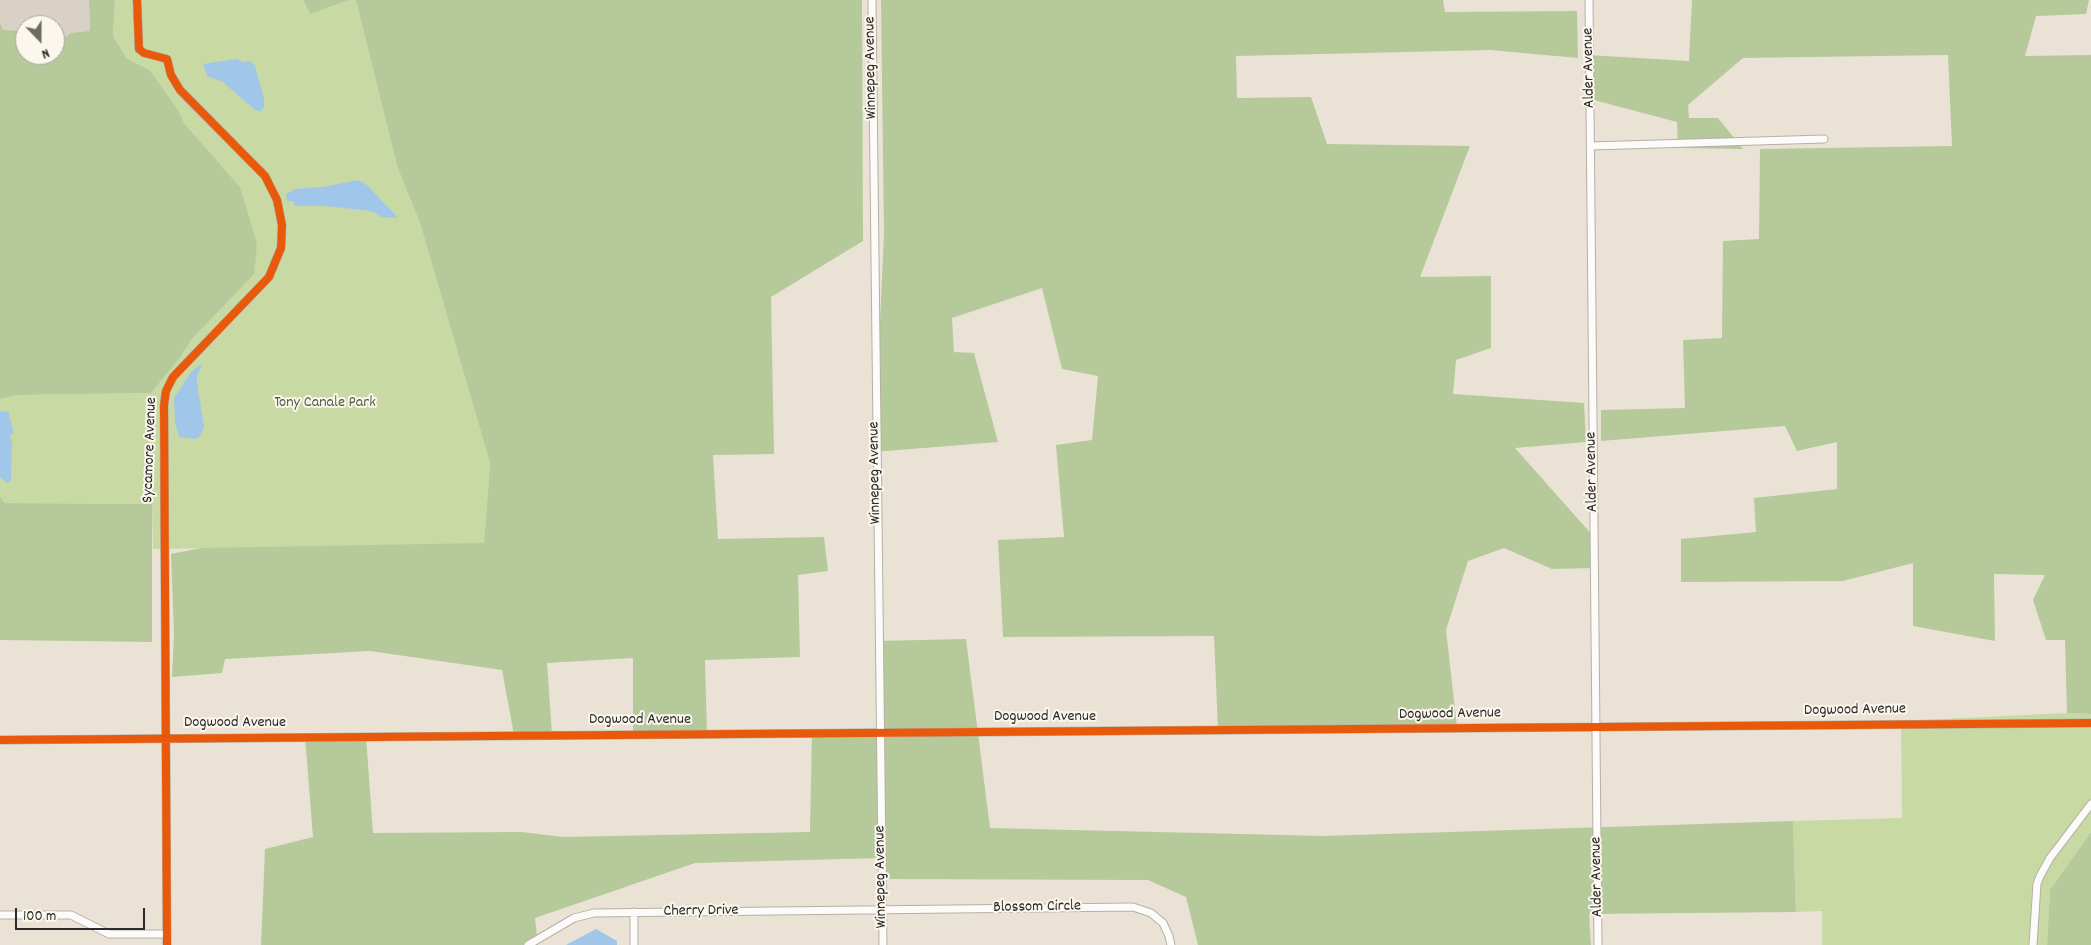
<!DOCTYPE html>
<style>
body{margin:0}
#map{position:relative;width:2091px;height:945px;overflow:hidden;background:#eae3d5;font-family:Dekko,sans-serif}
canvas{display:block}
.north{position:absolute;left:15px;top:15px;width:50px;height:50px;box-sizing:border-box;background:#fbf7ec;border:1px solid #a8a59f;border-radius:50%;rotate:158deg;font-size:14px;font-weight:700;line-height:20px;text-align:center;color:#2b2b2b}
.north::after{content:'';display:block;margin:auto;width:18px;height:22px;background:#6e6b66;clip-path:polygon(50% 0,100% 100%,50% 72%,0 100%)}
.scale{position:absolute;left:15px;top:908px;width:130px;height:22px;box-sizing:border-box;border:2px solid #2b2b2b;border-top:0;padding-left:6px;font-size:15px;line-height:18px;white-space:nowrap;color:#2b2b2b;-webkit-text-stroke:4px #fbf7ec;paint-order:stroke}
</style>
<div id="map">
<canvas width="2091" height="945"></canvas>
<div class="north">N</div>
<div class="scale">100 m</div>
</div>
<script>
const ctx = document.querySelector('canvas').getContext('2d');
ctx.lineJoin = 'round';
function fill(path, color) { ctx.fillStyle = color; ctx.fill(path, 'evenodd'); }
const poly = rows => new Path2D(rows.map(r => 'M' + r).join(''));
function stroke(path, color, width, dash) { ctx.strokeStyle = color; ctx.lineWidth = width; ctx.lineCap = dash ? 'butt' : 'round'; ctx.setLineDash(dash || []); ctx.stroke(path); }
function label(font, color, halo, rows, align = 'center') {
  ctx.font = font + ' Dekko,sans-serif'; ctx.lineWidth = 4; ctx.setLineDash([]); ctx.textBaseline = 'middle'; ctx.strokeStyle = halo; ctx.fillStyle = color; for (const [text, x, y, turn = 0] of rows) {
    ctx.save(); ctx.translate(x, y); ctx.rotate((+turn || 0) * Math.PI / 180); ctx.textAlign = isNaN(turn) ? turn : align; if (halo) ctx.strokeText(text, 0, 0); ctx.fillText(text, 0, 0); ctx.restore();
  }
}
const industrial = poly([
 [0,0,89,0,90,31,103,77,0,80],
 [25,25,55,25,55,55,25,55]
]);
const green = poly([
 [115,0,303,0,310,14,349,0,356,0,397,166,420,223,490,463,484,544,153,549,152,504,5,503,0,496,0,399,19,395,151,393,179,359,192,339,254,273,240,187,184,123,178,110,150,70,127,59,113,36],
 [2067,713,2091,714,2091,832,2050,890,2047,945,1822,945,1822,911,1796,912,1793,821,1902,818,1901,721]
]);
const forest = poly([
 [89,0,115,0,113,36,127,59,150,70,178,110,184,123,240,187,257,244,254,274,192,339,179,359,151,393,19,395,0,399,0,23,3,30,25,31,25,55,55,55,55,45,71,33,90,31],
 [303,0,349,0,310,14],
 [356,0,862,0,863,241,771,297,774,454,713,455,718,539,824,537,828,571,798,575,800,657,705,660,707,733,633,734,633,658,547,663,552,734,514,735,502,670,370,651,225,659,222,673,172,677,174,635,171,554,201,548,484,543,490,463,420,223,397,166],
 [881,0,1443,0,1445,12,1577,11,1578,58,1490,50,1236,56,1237,98,1311,97,1327,144,1470,146,1420,277,1491,276,1491,348,1456,360,1453,394,1584,403,1586,442,1515,448,1594,537,1596,568,1552,569,1504,548,1468,561,1446,630,1457,727,1218,729,1214,636,1003,637,998,540,1064,537,1056,445,1092,440,1098,376,1062,369,1042,288,952,318,954,352,974,353,998,442,874,452,884,234],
 [1692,0,2089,0,2086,14,2036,16,2025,56,2091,55,2091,714,2067,713,2065,640,2046,640,2033,600,2045,575,1994,574,1995,641,1913,626,1913,563,1843,581,1681,582,1681,539,1756,532,1754,498,1837,489,1837,442,1797,451,1785,426,1601,441,1601,410,1685,408,1683,340,1722,338,1723,241,1759,239,1760,149,1952,146,1948,55,1743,58,1688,105,1689,118,1718,118,1743,149,1678,148,1677,122,1590,99,1588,55,1689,61],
 [0,496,5,503,152,504,152,642,0,640],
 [966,639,990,828,1324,836,1793,821,1796,912,1589,914,1591,945,1198,945,1186,897,1148,880,883,879,881,858,695,863,535,918,538,945,261,945,265,849,313,837,305,737,366,736,373,833,521,832,563,837,810,832,812,732,878,731,877,641],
 [2091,832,2091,945,2047,945,2050,890]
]);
const water = poly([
 [236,59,244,62,250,61,255,66,264,99,264,107,261,111,255,110,223,82,207,76,203,64],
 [358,180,367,185,398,218,382,217,371,211,326,206,295,206,293,201,287,201,286,195,294,189,323,187],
 [203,363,197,375,197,383,204,427,200,436,196,439,179,437,175,423,174,398,192,371],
 [8,411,14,433,9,436,12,440,11,480,7,483,0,477,0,412],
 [596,929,617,941,617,945,566,945]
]);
const minor = poly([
 [137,0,139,49,144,53,167,59,171,75,180,90,265,176,277,200,282,225,281,248,269,277,173,377,166,391,164,405,167,945],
 [872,0,883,945],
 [1589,0,1598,945],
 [1591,146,1824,139],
 [0,740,2091,723],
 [634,912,634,945],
 [0,915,71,915,109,934,167,934],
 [528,945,574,918,594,913,1133,907,1151,913,1163,923,1169,936,1171,945],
 [2033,945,2037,884,2040,876,2050,858,2091,804]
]);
const cycleway = poly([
 [137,0,139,49,144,53,167,59,171,75,180,90,265,176,277,200,282,225,281,248,269,277,173,377,166,391,164,405,167,945],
 [0,740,2091,723]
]);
const streetNames = [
 ["Winnepeg Avenue",872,68,-91],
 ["Alder Avenue",1590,68,-91],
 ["Sycamore Avenue",151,450,-88],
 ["Alder Avenue",1593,472,-91],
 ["Winnepeg Avenue",876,473,-91],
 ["Dogwood Avenue",1855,711,-1],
 ["Dogwood Avenue",1450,715,-1],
 ["Dogwood Avenue",1045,718],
 ["Dogwood Avenue",640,721],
 ["Dogwood Avenue",235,724],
 ["Winnepeg Avenue",882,877,-91],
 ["Alder Avenue",1598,877,-91],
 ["Blossom Circle",1037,908,-1],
 ["Cherry Drive",701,912,-1]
];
const parkNames = [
 ["Tony Canale Park",325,404]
];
fill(industrial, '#dad1c6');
fill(green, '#c8d9a4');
fill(forest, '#b5c99b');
fill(water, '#a0c6e9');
stroke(minor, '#b5b0a7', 9);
stroke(minor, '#fcfbf9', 7);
stroke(cycleway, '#e8590c', 8);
label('16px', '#2b2b2b', '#fbf7ec', streetNames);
label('16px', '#525d43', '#fbf7ec', parkNames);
</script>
